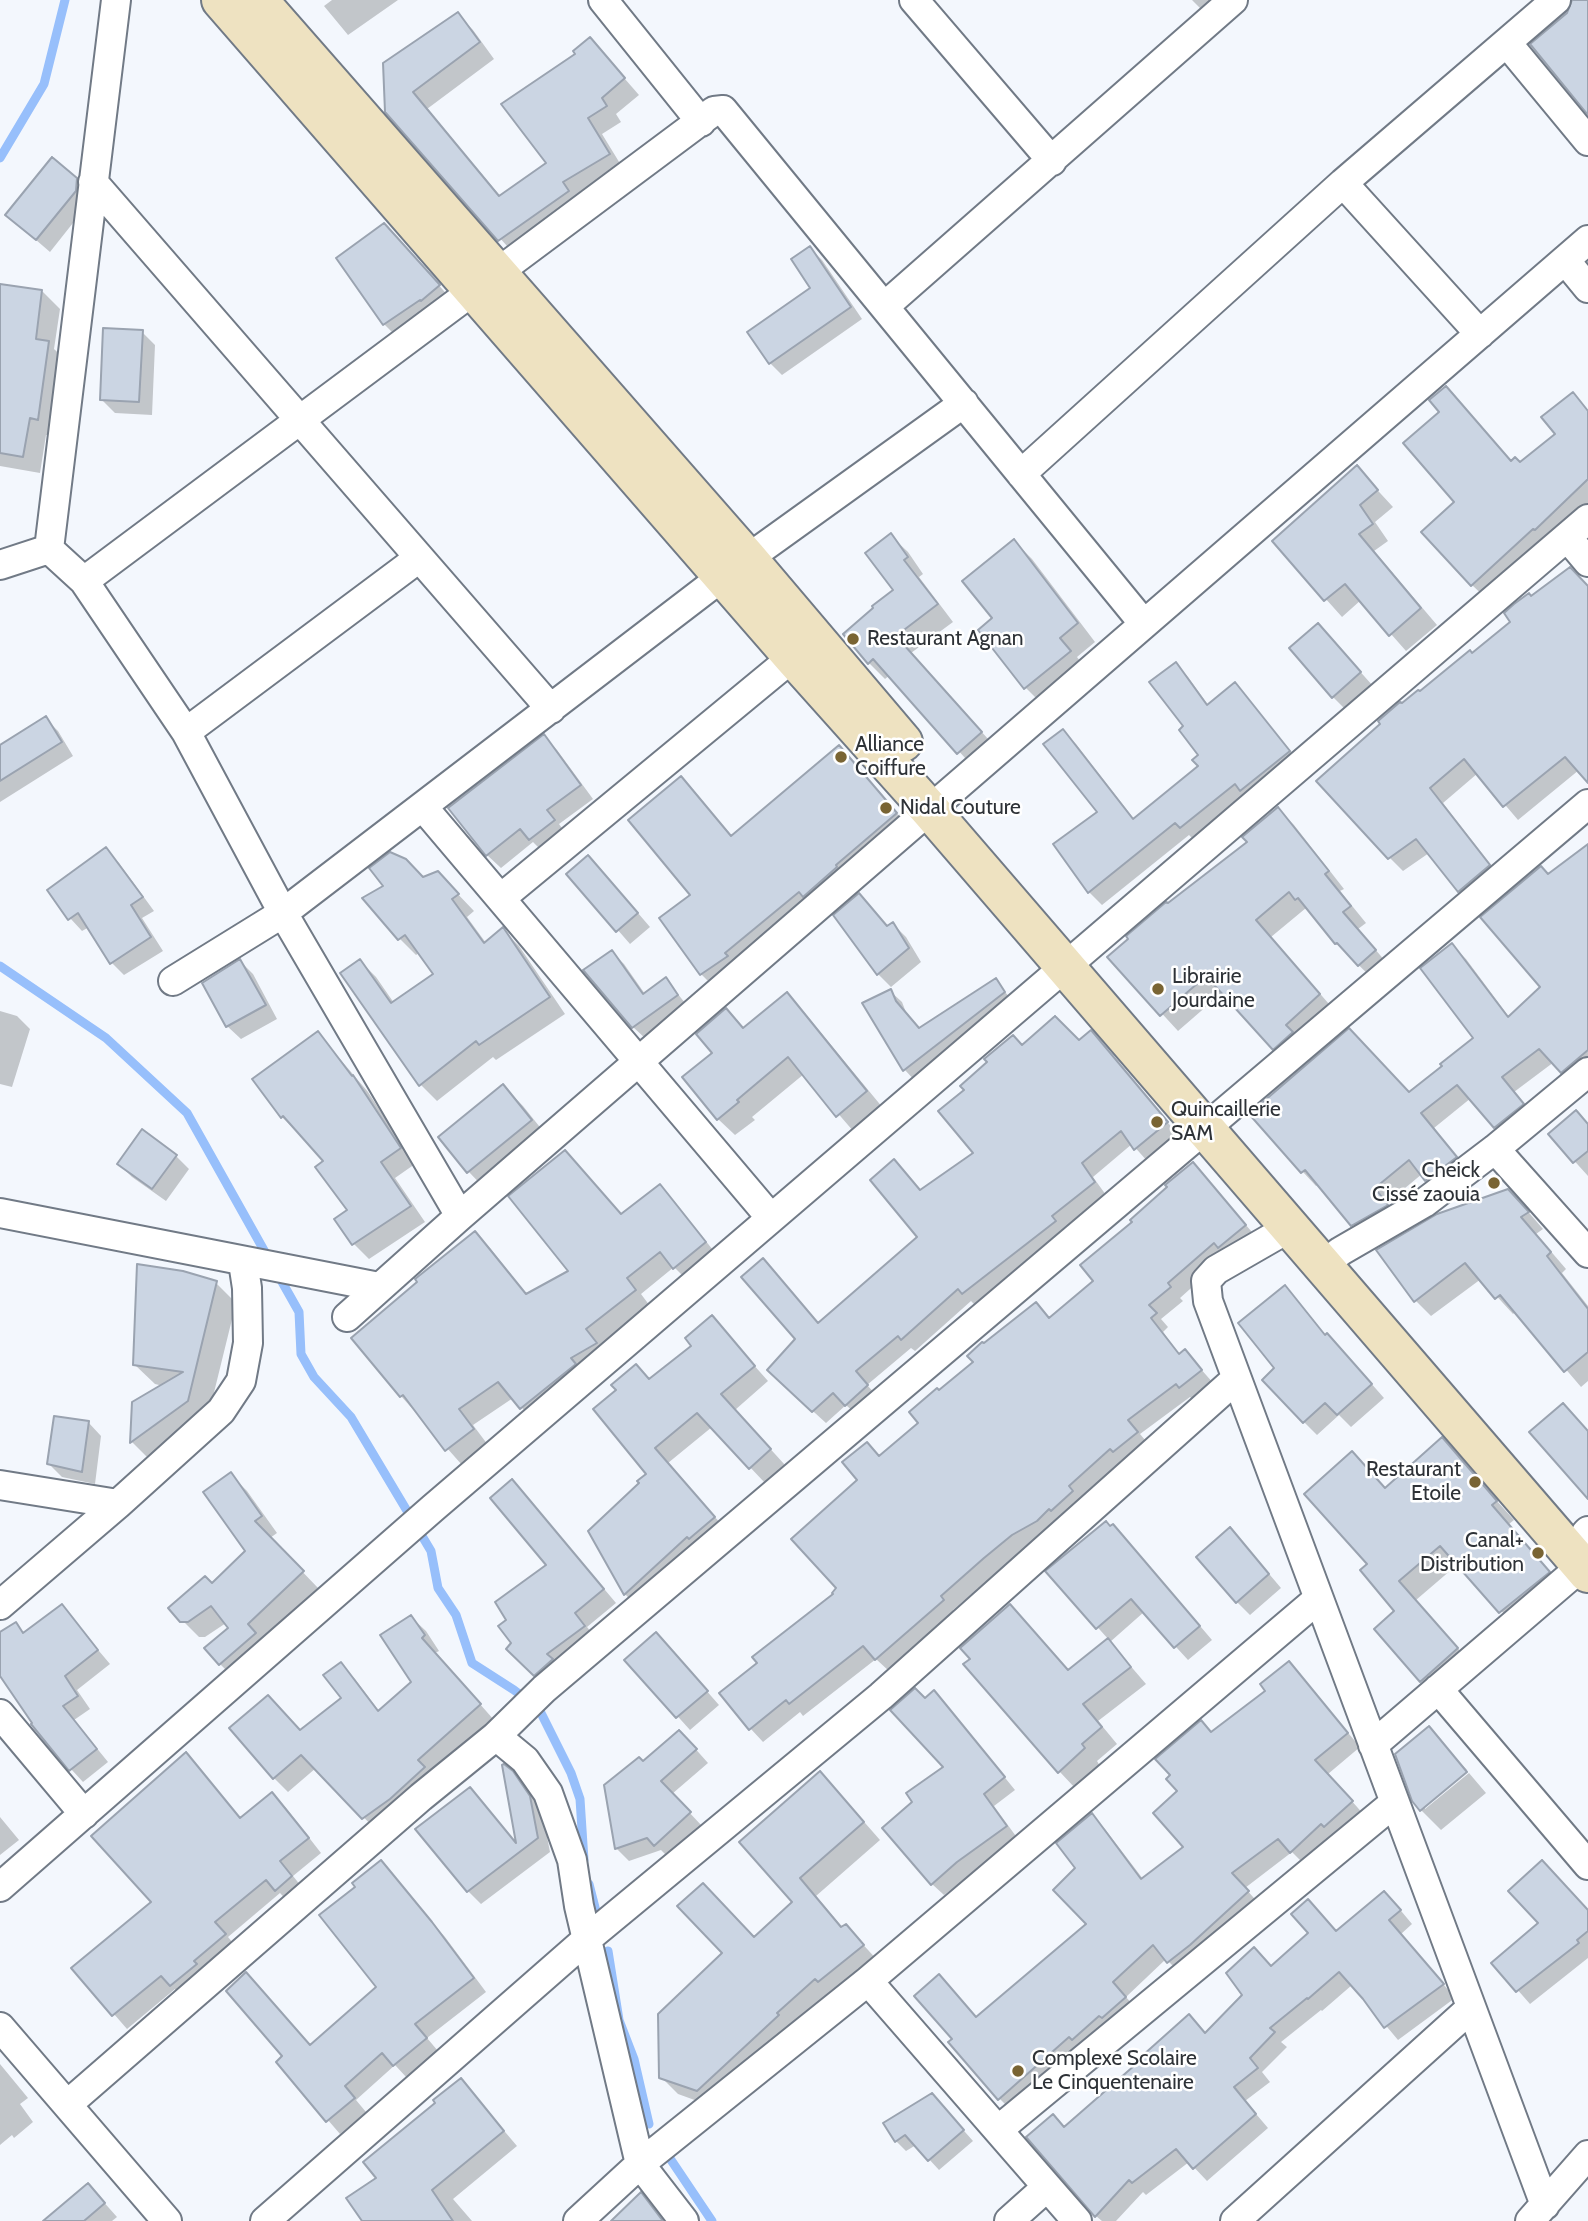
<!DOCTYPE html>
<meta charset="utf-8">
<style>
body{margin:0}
canvas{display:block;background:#f3f7fd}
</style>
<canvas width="1588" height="2221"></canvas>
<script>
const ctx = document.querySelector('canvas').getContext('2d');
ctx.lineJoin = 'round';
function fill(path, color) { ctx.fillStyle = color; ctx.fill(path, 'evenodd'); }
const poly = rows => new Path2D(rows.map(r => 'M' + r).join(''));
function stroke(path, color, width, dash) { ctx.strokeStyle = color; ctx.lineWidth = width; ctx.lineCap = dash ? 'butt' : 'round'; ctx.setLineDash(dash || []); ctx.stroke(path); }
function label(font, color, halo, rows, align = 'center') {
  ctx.font = font + ' Cabin,sans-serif'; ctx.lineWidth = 5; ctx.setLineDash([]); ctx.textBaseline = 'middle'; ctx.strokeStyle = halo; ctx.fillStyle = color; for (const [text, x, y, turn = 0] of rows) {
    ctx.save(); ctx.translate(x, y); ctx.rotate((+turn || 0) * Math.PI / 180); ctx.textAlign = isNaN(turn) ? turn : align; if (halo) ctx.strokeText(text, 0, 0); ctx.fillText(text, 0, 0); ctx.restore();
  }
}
const shadow = poly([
 [332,0,398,0,348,35,324,6],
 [1192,0,1220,0,1205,13],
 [457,14,473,30,494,59,427,109,501,197,548,164,577,54,590,39,639,95,616,114,621,122,602,134,624,170,515,255,387,111],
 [76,179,89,192,88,204,50,252,7,215],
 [397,238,451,299,397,337,384,324],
 [810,248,822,260,862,319,782,375,770,363,749,333,812,289],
 [0,286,43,292,60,309,54,349,66,360,55,436,46,435,40,473,0,466],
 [142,332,155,345,152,415,115,413,102,400],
 [1445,388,1512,462,1520,464,1557,435,1573,395,1588,410,1588,516,1491,603,1472,585,1442,412],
 [1357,468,1393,507,1375,522,1388,541,1374,551,1437,625,1406,651,1361,600,1342,617,1274,541],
 [891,536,908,552,923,574,919,577,953,622,911,653,997,749,975,769,890,675,885,679,869,663,896,590],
 [1014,541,1032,559,1095,642,1077,657,1087,670,1044,706,1026,688,995,619],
 [1588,586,1588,779,1579,770,1518,820,1478,773,1443,803,1503,880,1473,905,1429,853,1403,871,1389,857,1402,705,1472,656,1513,622,1531,598],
 [1331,639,1373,686,1346,710,1333,697],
 [1175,664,1188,677,1209,706,1235,685,1302,764,1194,840,1189,835,1102,905,1089,892,1099,813,1063,731,1076,744,1135,820,1200,767,1201,755,1185,727],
 [45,718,58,731,73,756,0,802,0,747],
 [544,737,557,750,593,799,559,824,566,834,543,852,533,842,501,868,487,855],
 [855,764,912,831,718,991,701,974,662,918,693,896,681,778,733,837],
 [1278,809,1294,825,1344,889,1340,891,1366,923,1358,929,1391,968,1375,981,1336,943,1306,908,1271,937,1335,1011,1290,1065,1223,992,1178,1031,1110,957,1249,842],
 [1588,846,1588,1077,1576,1085,1554,1062,1514,1092,1536,1118,1510,1140,1471,1098,1434,1128,1469,1172,1440,1194,1422,1174,1387,1203,1400,1219,1366,1239,1319,1184,1316,1186,1303,1172,1251,1114,1410,1094,1476,1038,1452,945,1466,959,1510,1018,1542,988,1549,876],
 [106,850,119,863,154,911,142,918,163,951,124,975,112,963,89,927,82,931,70,918],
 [601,870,650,927,630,944,569,874],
 [423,879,454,890,474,911,467,917,486,943,503,930,519,946,565,1014,496,1060,493,1057,437,1101,421,1085,360,961,376,977,394,1003,435,975,419,953,416,955,400,939],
 [893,924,906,937,921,962,891,987,878,974,888,928],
 [612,952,624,964,645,994,666,979,689,1008,646,1039,633,1027],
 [240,961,253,974,277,1019,241,1039,227,1026],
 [996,981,1015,1004,916,1082,905,1070,865,1004,890,991,902,1002,907,1015,920,1029],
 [786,995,803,1011,883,1108,854,1132,804,1074,752,1117,755,1120,735,1135,718,1119,715,1054,726,1010,745,1029],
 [0,1011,17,1016,30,1029,12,1087,0,1084],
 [318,1033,368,1092,415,1164,395,1178,425,1222,369,1259,354,1244,337,1219,350,1211,326,1161,282,1117],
 [1079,1042,1103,1045,1179,1136,1148,1162,1132,1144,1093,1177,1106,1195,1063,1229,1067,1234,976,1306,971,1301,915,1351,911,1348,867,1385,880,1399,859,1417,846,1405,826,1423,782,1383,819,1325,920,1237,894,1161,921,1191,975,1154,1023,1046],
 [503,1086,523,1106,551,1141,488,1192,469,1172],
 [1576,1112,1588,1124,1588,1176,1550,1134],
 [176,1156,189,1169,166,1201,132,1177,119,1164],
 [1193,1164,1258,1239,1228,1255,1180,1298,1183,1301,1161,1319,1168,1327,1163,1332,1180,1355,1185,1351,1214,1384,1193,1400,1190,1397,1140,1434,1150,1446,1050,1534,1025,1548,953,1610,956,1614,890,1672,876,1659,803,1716,800,1712,763,1742,750,1728,760,1664,836,1594,839,1589,859,1480,880,1457,921,1423,939,1392,975,1363,984,1345,1036,1304,1050,1319,1096,1281,1134,1222],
 [660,1187,675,1202,720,1259,690,1283,674,1267,641,1294,650,1306,600,1345,611,1359,536,1423,513,1398,473,1425,488,1445,462,1465,401,1396,475,1233,490,1248,527,1295,571,1272,622,1216],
 [1524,1207,1543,1229,1536,1234,1566,1269,1562,1273,1588,1306,1588,1381,1581,1387,1516,1311,1513,1314,1481,1279,1431,1316,1415,1300],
 [216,1283,236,1303,207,1421,151,1461,132,1442,133,1403,163,1386,155,1384,135,1365],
 [1298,1301,1326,1336,1340,1348,1384,1398,1351,1427,1339,1415,1317,1435,1304,1422,1277,1369],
 [712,1318,768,1381,735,1410,785,1465,765,1483,712,1427,668,1463,728,1532,639,1609,625,1594,591,1531,648,1474,650,1380,694,1346],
 [88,1422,101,1436,95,1484,62,1477,49,1464],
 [1442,1440,1514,1520,1509,1524,1567,1591,1519,1630,1458,1564,1416,1600,1475,1668,1439,1698,1421,1680,1397,1611,1370,1564,1386,1490],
 [231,1475,247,1491,277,1533,270,1538,319,1589,263,1642,236,1680,220,1664,230,1628,226,1623,205,1637,199,1637,182,1620,212,1585,247,1551],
 [525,1495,616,1603,587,1627,597,1639,548,1687,508,1649,513,1644,508,1621,548,1565],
 [1126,1539,1212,1640,1188,1660,1144,1612,1110,1642,1146,1684,1098,1721,1117,1744,1097,1761,1100,1766,1075,1788,1059,1771,1069,1671,1109,1640,1048,1572],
 [1243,1543,1281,1588,1250,1615,1237,1602],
 [61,1606,110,1664,77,1690,90,1709,74,1720,108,1762,83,1782,71,1769,0,1673,0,1634,15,1624,25,1634],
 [411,1617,426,1631,439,1651,435,1653,494,1720,378,1832,316,1768,288,1792,274,1778,301,1731,343,1698,340,1664,355,1679,380,1712,413,1682],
 [669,1648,719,1705,690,1730,627,1660],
 [1289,1663,1360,1747,1328,1774,1365,1816,1305,1865,1292,1852,1245,1888,1261,1906,1182,1975,1166,1959,1126,1997,1139,2012,1013,2112,999,2098,977,2019,1088,1925,1078,1869,1091,1815,1105,1829,1143,1879,1186,1847,1179,1792,1212,1733,1268,1691],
 [925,1700,945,1704,1015,1790,994,1806,1018,1839,944,1895,932,1884,946,1767],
 [1429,1729,1467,1770,1425,1804,1425,1809,1469,1773,1486,1793,1441,1830,1421,1810],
 [692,1745,708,1763,672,1794,702,1826,668,1857,661,1850,629,1861,616,1848,643,1764],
 [200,1769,241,1819,272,1794,286,1808,321,1853,293,1876,305,1891,290,1904,280,1893,228,1937,238,1949,185,1999,175,1989,127,2029,74,1968,154,1902],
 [512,1773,526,1787,542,1811,550,1852,481,1904,468,1891,470,1789,518,1845],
 [837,1791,880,1840,816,1896,843,1928,846,1926,880,1963,714,2107,678,2094,661,2077,755,1939,794,1902,741,1842],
 [0,1817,19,1840,0,1855],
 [381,1862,445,1937,486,1992,427,2038,438,2051,407,2078,395,2065,356,2100,366,2112,340,2134,278,2062,310,2046,378,1988,357,1887],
 [1397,1906,1412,1924,1401,1934,1455,1998,1398,2040,1352,1985,1322,2011,1321,2010,1281,2042,1287,2047,1262,2072,1270,2082,1245,2101,1268,2128,1207,2181,1189,2162,1146,2195,1143,2192,1116,2221,1102,2221,1096,2216,1065,2129,1206,2035,1272,1967,1337,1933],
 [1588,1912,1588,1958,1530,2004,1494,1963,1540,1923],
 [0,2064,28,2098,20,2104,33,2122,14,2138,12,2135,0,2145],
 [461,2080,517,2146,453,2199,472,2221,364,2221,379,2178,437,2103],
 [942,2106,973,2141,939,2170,916,2145,906,2151,896,2141],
 [101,2199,117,2217,112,2221,46,2221]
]);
const stream = poly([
 [0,158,44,84,65,0],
 [0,966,106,1038,187,1113,270,1261],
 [277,1273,299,1312,301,1354,314,1377,351,1417,431,1551,438,1588,456,1615,472,1663,514,1690,539,1709,571,1773,580,1799,584,1860],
 [589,1884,598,1919],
 [608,1951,619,2020,634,2059,649,2124],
 [667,2154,712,2221]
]);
const building = poly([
 [1572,0,1588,0,1588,115,1530,44,1567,13,1572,0],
 [458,12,480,42,413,92,499,196,546,163,501,104,575,54,573,51,590,37,625,78,602,98,607,106,588,118,610,154,563,182,569,191,498,241,385,112,383,63,458,12],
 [52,157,77,178,76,191,36,240,5,215,52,157],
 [384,223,440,285,421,301,420,300,383,325,336,258,384,223],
 [810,246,851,307,769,364,747,332,810,288,791,259,810,246],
 [0,284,42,290,36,339,49,341,38,420,30,418,23,457,0,453,0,284],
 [103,328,143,330,139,402,100,400,103,328],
 [1446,386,1511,461,1515,457,1520,462,1555,434,1541,417,1573,392,1588,411,1588,479,1535,530,1533,529,1471,586,1421,532,1454,502,1403,443,1439,412,1429,400,1446,386],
 [1357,465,1378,490,1360,505,1373,524,1359,534,1421,608,1389,636,1345,584,1324,601,1272,541,1357,465],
 [891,533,908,557,904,560,938,604,896,636,982,732,957,754,873,659,868,664,843,634,873,608,872,606,893,590,865,553,891,533],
 [1014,539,1078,623,1060,638,1071,651,1024,689,978,630,992,618,962,581,1014,539],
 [1570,567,1588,586,1588,783,1565,757,1503,807,1464,759,1430,788,1490,865,1458,892,1416,839,1388,859,1316,781,1380,724,1378,721,1400,702,1402,703,1418,690,1420,691,1470,650,1472,653,1510,622,1504,613,1514,604,1529,593,1531,596,1570,567],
 [1318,623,1361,672,1332,698,1289,648,1318,623],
 [1176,662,1207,705,1235,682,1290,751,1240,791,1235,784,1180,828,1175,823,1088,893,1053,844,1097,812,1043,744,1063,729,1133,819,1198,766,1192,760,1198,755,1179,730,1183,726,1149,682,1176,662],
 [46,716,62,742,0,781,0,745,46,716],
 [544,734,581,785,547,810,555,820,529,840,520,829,486,856,448,808,544,734],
 [839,745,897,813,836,865,837,867,803,897,799,892,725,953,728,956,700,975,659,918,690,895,628,820,681,776,731,836,839,745],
 [1278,807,1329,871,1325,874,1351,906,1343,912,1376,950,1358,966,1337,943,1335,944,1298,898,1295,900,1289,892,1256,920,1320,994,1286,1025,1293,1032,1273,1050,1206,976,1160,1016,1107,957,1128,939,1126,936,1166,902,1168,903,1247,842,1242,837,1278,807],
 [1588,844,1588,1050,1561,1073,1539,1049,1502,1077,1524,1104,1494,1128,1457,1085,1421,1113,1457,1157,1425,1181,1409,1160,1375,1188,1388,1205,1351,1226,1305,1170,1301,1173,1249,1114,1349,1028,1409,1092,1442,1066,1440,1064,1473,1038,1420,968,1452,943,1508,1017,1540,987,1480,917,1541,866,1548,874,1588,844],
 [106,847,143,897,131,905,151,937,110,964,78,913,68,920,47,890,106,847],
 [390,852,406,859,423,877,438,871,459,894,452,899,484,943,503,927,550,997,479,1045,476,1041,419,1086,340,973,360,959,391,1003,433,974,405,935,398,940,362,898,383,886,369,868,390,852],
 [588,855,638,913,616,932,566,874,588,855],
 [859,893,887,926,893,922,909,948,877,975,833,915,859,893],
 [612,950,643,994,666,977,678,995,632,1028,583,970,612,950],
 [240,959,266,1005,226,1027,202,983,240,959],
 [996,978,1005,992,903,1071,862,1003,891,989,896,1001,919,1028,996,978],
 [787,992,867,1091,836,1117,788,1057,737,1100,739,1102,717,1120,682,1077,712,1053,696,1034,726,1008,743,1028,787,992],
 [1055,1016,1079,1040,1091,1030,1168,1122,1134,1150,1121,1131,1082,1163,1095,1182,1052,1216,1056,1221,962,1294,958,1289,901,1340,898,1336,856,1371,868,1385,845,1406,833,1393,812,1412,767,1370,795,1339,741,1277,763,1258,818,1323,917,1237,870,1180,894,1159,920,1190,973,1153,938,1111,964,1090,960,1086,987,1062,984,1059,1013,1035,1022,1045,1055,1016],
 [318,1031,352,1076,353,1075,401,1148,381,1162,411,1206,352,1245,334,1219,347,1210,315,1167,323,1161,283,1116,281,1118,252,1079,318,1031],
 [503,1084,532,1120,467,1173,438,1137,503,1084],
 [1576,1110,1588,1124,1588,1151,1573,1163,1548,1134,1576,1110],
 [142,1129,177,1155,152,1189,117,1164,142,1129],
 [565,1150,621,1214,660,1184,706,1242,673,1269,660,1252,627,1278,636,1290,586,1329,597,1343,571,1358,576,1364,520,1409,498,1382,459,1409,474,1429,445,1451,403,1395,400,1397,351,1338,417,1282,415,1279,475,1231,526,1294,568,1271,508,1196,565,1150],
 [1193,1162,1246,1225,1218,1248,1214,1243,1168,1283,1171,1287,1149,1305,1157,1313,1151,1318,1179,1354,1185,1349,1202,1370,1179,1388,1176,1384,1128,1420,1138,1432,1113,1452,1110,1449,1069,1486,1073,1491,1051,1511,1049,1509,1037,1521,1012,1535,984,1558,941,1596,944,1600,875,1660,863,1646,789,1704,786,1700,749,1730,719,1693,757,1663,752,1657,833,1594,832,1593,836,1588,791,1539,857,1480,842,1462,867,1442,879,1456,918,1423,909,1412,937,1388,939,1390,973,1362,967,1356,982,1342,984,1343,1036,1302,1049,1318,1093,1281,1080,1265,1132,1222,1130,1220,1167,1187,1165,1185,1193,1162],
 [1508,1189,1529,1212,1521,1217,1551,1252,1547,1256,1588,1309,1588,1352,1564,1372,1500,1295,1495,1299,1465,1263,1414,1302,1376,1250,1437,1214,1508,1189],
 [137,1264,183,1271,217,1281,188,1401,130,1443,132,1402,183,1372,133,1365,137,1264],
 [1285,1285,1325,1335,1327,1333,1372,1384,1337,1415,1325,1403,1303,1423,1262,1380,1274,1368,1238,1323,1285,1285],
 [712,1315,755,1366,721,1394,771,1449,749,1469,697,1413,655,1448,715,1517,689,1539,687,1537,624,1595,588,1531,639,1483,637,1481,646,1474,593,1409,616,1390,611,1385,636,1364,649,1379,691,1346,685,1338,712,1315],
 [1563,1403,1588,1431,1588,1499,1529,1432,1563,1403],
 [54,1416,89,1421,82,1472,47,1464,54,1416],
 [1442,1437,1497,1501,1492,1505,1550,1572,1499,1613,1440,1546,1399,1581,1458,1648,1420,1682,1374,1629,1394,1611,1360,1570,1367,1564,1304,1494,1352,1451,1385,1488,1442,1437],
 [231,1472,262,1516,255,1521,304,1571,248,1624,256,1633,219,1665,204,1648,228,1628,211,1606,188,1622,180,1622,168,1608,205,1576,212,1583,245,1551,203,1492,231,1472],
 [512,1479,604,1589,575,1613,585,1626,547,1654,553,1659,534,1676,506,1649,511,1643,498,1626,506,1620,495,1602,546,1565,490,1498,512,1479],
 [1106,1521,1110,1526,1113,1524,1200,1626,1174,1648,1131,1599,1096,1629,1045,1571,1106,1521],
 [1230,1527,1269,1574,1236,1603,1196,1557,1230,1527],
 [62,1604,98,1650,65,1676,78,1696,63,1706,97,1749,69,1771,31,1724,32,1723,0,1676,0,1632,16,1622,23,1633,62,1604],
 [1010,1604,1068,1670,1108,1638,1131,1667,1083,1704,1102,1727,1082,1744,1085,1748,1058,1773,963,1664,970,1659,960,1648,1010,1604],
 [411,1615,425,1635,422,1638,481,1704,418,1760,425,1767,390,1799,362,1819,301,1755,273,1779,229,1728,268,1695,300,1730,341,1698,323,1675,341,1662,378,1711,411,1682,380,1635,411,1615],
 [656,1632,708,1691,676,1718,624,1660,656,1632],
 [1289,1661,1348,1733,1315,1760,1353,1801,1324,1827,1321,1824,1290,1853,1278,1839,1232,1873,1249,1891,1190,1945,1167,1963,1153,1945,1113,1982,1126,1997,1102,2018,1099,2016,1072,2040,1069,2037,998,2100,948,2042,952,2039,914,1996,939,1974,976,2017,1086,1924,1053,1890,1075,1868,1056,1843,1092,1813,1141,1879,1183,1847,1153,1813,1177,1791,1166,1779,1170,1775,1155,1759,1201,1720,1211,1732,1265,1691,1260,1684,1289,1661],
 [915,1688,925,1698,934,1690,1005,1777,984,1794,1007,1826,957,1862,931,1885,882,1828,912,1802,906,1793,943,1767,890,1710,915,1688],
 [1429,1726,1467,1772,1420,1811,1412,1801,1395,1754,1429,1726],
 [679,1730,697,1749,661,1781,691,1812,654,1846,647,1838,615,1849,604,1785,639,1757,643,1761,679,1730],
 [186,1752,240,1818,272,1792,309,1838,280,1861,292,1876,275,1891,266,1880,215,1922,226,1934,194,1961,197,1964,170,1986,161,1976,112,2016,71,1968,151,1902,91,1836,186,1752],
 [504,1764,513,1771,530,1796,538,1838,467,1892,415,1829,470,1787,516,1843,502,1765,504,1764],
 [820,1771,864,1822,800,1878,841,1927,846,1924,864,1945,818,1982,815,1979,777,2013,779,2015,697,2091,659,2078,658,2014,722,1953,677,1906,703,1883,754,1937,792,1902,739,1842,820,1771],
 [381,1860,432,1922,474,1978,415,2024,427,2038,393,2066,382,2053,345,2086,355,2098,326,2122,276,2062,282,2056,226,1991,246,1972,310,2045,376,1987,319,1915,355,1887,352,1883,381,1860],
 [1542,1860,1588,1910,1588,1931,1577,1940,1579,1943,1516,1992,1491,1963,1538,1923,1508,1891,1542,1860],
 [1384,1891,1401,1910,1389,1920,1444,1984,1384,2028,1363,1999,1339,1972,1308,1999,1307,1998,1270,2028,1275,2032,1250,2058,1258,2068,1234,2087,1256,2114,1193,2169,1176,2149,1132,2183,1129,2180,1095,2217,1026,2137,1053,2114,1064,2127,1135,2065,1133,2064,1189,2014,1205,2033,1242,1995,1226,1973,1254,1947,1271,1966,1308,1933,1291,1914,1308,1899,1336,1931,1384,1891],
 [461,2078,504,2131,432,2190,453,2221,362,2221,346,2198,376,2178,363,2162,435,2103,433,2100,461,2078],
 [932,2093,964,2130,928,2161,905,2135,895,2142,883,2123,932,2093],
 [88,2183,105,2203,84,2221,43,2221,88,2183],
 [641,2192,663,2221,611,2221,641,2192]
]);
const street = poly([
 [603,0,701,122],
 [914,0,1052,161],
 [1507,43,1588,141],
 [93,182,551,709],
 [1343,183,1480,334],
 [1565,260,1588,288],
 [885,306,1233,0],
 [1021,474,1343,183,1556,0],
 [1567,537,1588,562],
 [49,549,84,581,186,732,283,913,460,1216],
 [49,549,116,0],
 [0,565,49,549],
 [84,581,714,111,723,110,1144,624],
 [186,732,419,558],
 [423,807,771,1218],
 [501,898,793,657],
 [173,981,283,913,722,577,964,403],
 [1495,1149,1588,1253],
 [0,1213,379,1287],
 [1289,1228,1216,1270,1206,1281,1208,1301,1545,2205],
 [1322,1265,1341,1251,1424,1203,1495,1149,1588,1072],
 [347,1317,460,1216,1588,240],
 [0,1485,118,1504],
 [1586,1533,1588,1531],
 [0,1605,118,1504,221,1411,241,1381,248,1343,247,1288,243,1262],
 [1438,1689,1588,1865],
 [0,1714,84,1814],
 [496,1736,525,1760,548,1793,572,1860,579,1906,640,2164,684,2221],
 [1373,1745,1588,1561],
 [0,1887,433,1508,1588,519],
 [868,1981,1077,2221],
 [0,2027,167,2221],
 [68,2104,421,1797,496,1736,544,1689,1588,804],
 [998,2130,1394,1803],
 [265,2221,587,1939,881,1696,1236,1379],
 [578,2221,640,2164,868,1981,1318,1599],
 [1009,2221,1047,2187],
 [1235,2221,1471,2008],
 [1530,2221,1588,2155]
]);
const secondary = poly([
 [221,0,793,657,930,810,1588,1573],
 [258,0,747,558,903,742]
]);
const markers = [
 [853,639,7,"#796433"],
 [841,757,7,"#796433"],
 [886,808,7,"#796433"],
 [1158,989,7,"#796433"],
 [1157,1122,7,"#796433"],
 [1494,1183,7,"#796433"],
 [1475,1482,7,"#796433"],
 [1538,1553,7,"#796433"],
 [1018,2071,7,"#796433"]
];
const poiNames = [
 ["Restaurant Agnan",867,639],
 ["Alliance",855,745],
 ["Coiffure",855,769],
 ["Nidal Couture",900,808],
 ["Librairie",1172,977],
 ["Jourdaine",1172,1001],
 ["Quincaillerie",1171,1110],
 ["SAM",1171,1134],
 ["Cheick",1480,1171,"right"],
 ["Cissé zaouia",1480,1195,"right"],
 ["Restaurant",1461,1470,"right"],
 ["Etoile",1461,1494,"right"],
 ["Canal+",1524,1541,"right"],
 ["Distribution",1524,1565,"right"],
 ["Complexe Scolaire",1032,2059],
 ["Le Cinquentenaire",1032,2083]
];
fill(shadow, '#0003');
stroke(stream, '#97bffb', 9);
fill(building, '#cbd5e3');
stroke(building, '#9aa3b0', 2);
stroke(street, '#717a86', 32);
stroke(secondary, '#717a86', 42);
stroke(street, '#fff', 28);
stroke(secondary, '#eee2c1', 38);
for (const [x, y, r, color] of markers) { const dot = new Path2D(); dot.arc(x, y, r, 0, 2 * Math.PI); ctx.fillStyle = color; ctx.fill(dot); stroke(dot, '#fff', 2.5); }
label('21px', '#2e3237', '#fff', poiNames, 'left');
</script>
